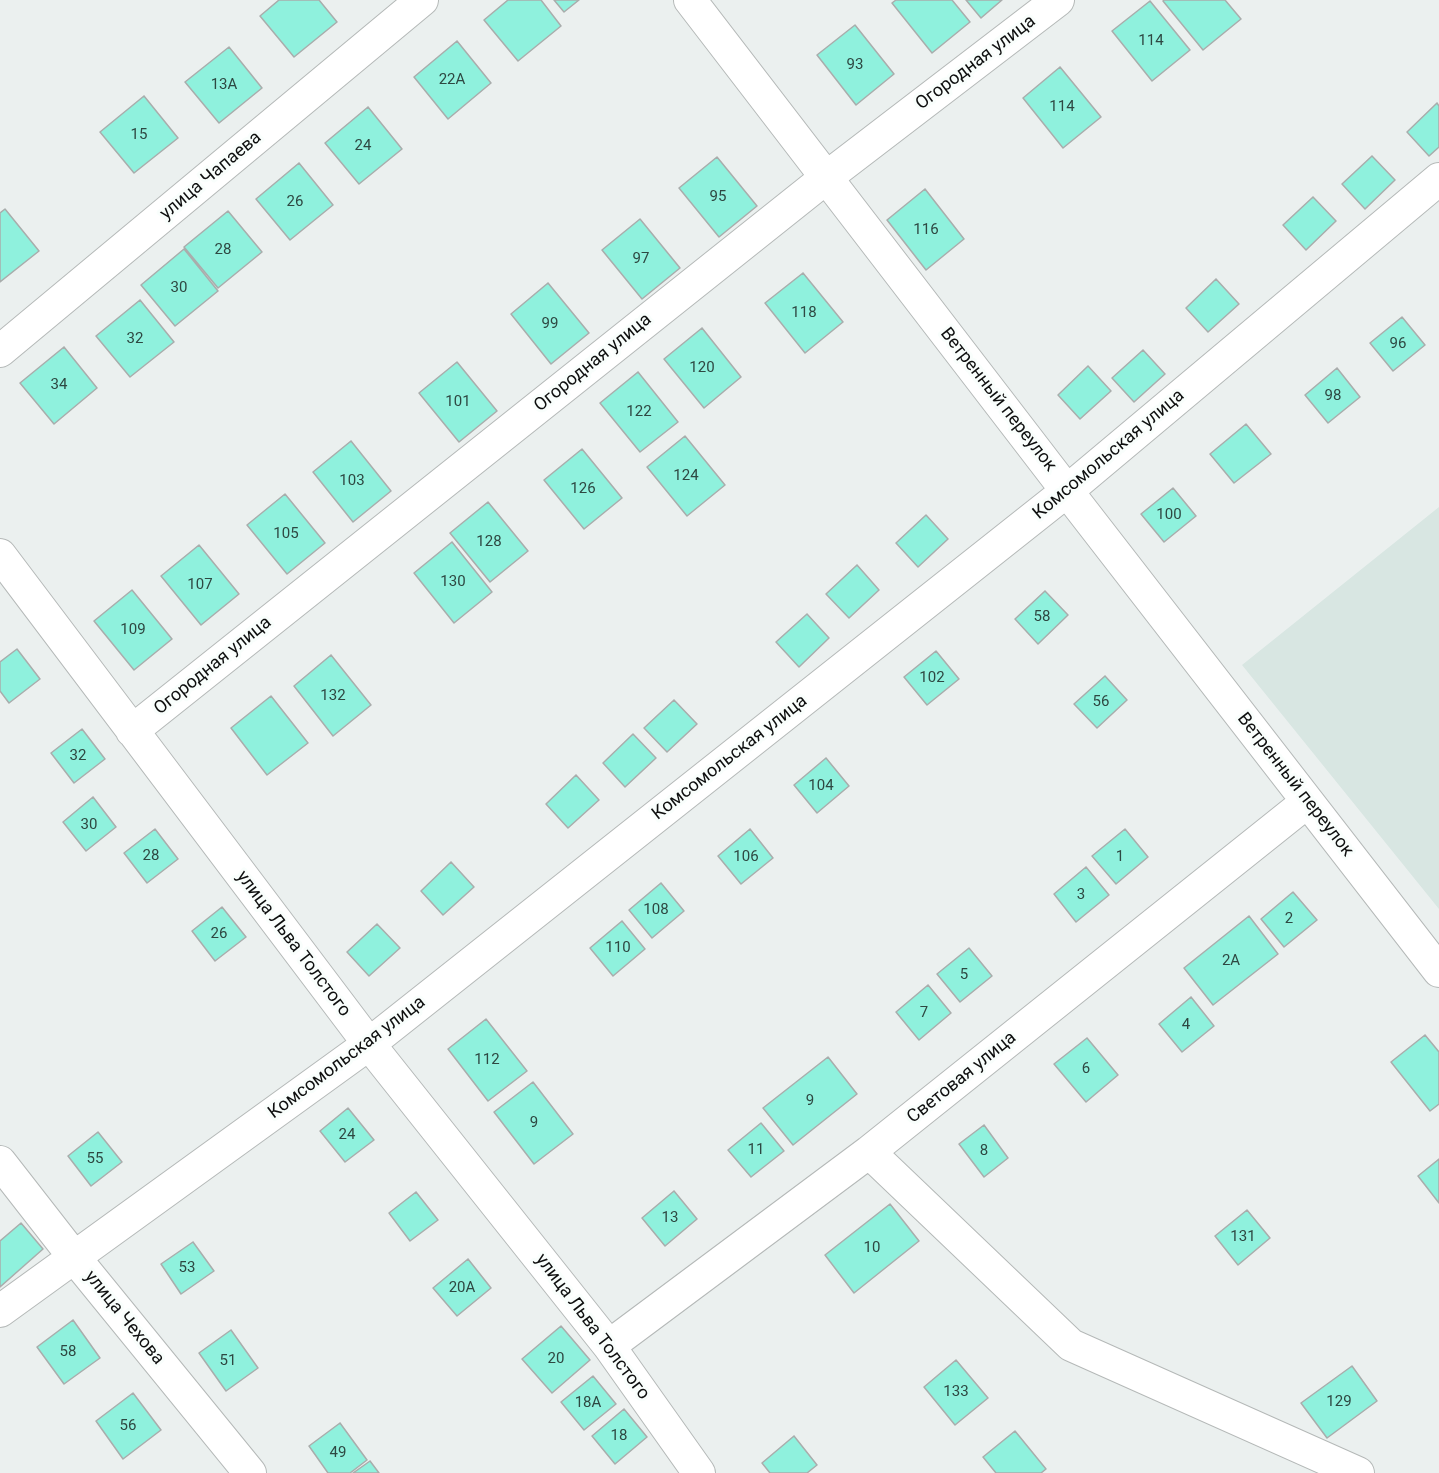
<!DOCTYPE html>
<meta charset="utf-8">
<style>
body{margin:0}
canvas{display:block;background:#ebf0ef}
</style>
<canvas width="1439" height="1473"></canvas>
<script>
const ctx = document.querySelector('canvas').getContext('2d');
ctx.lineJoin = 'round';
function fill(path, color) { ctx.fillStyle = color; ctx.fill(path, 'evenodd'); }
const poly = rows => new Path2D(rows.map(r => 'M' + r).join(''));
function stroke(path, color, width, dash) { ctx.strokeStyle = color; ctx.lineWidth = width; ctx.lineCap = dash ? 'butt' : 'round'; ctx.setLineDash(dash || []); ctx.stroke(path); }
function label(font, color, halo, rows, align = 'center') {
  ctx.font = font + ' Roboto,sans-serif'; ctx.lineWidth = 6; ctx.setLineDash([]); ctx.textBaseline = 'middle'; ctx.strokeStyle = halo; ctx.fillStyle = color; for (const [text, x, y, turn = 0] of rows) {
    ctx.save(); ctx.translate(x, y); ctx.rotate((+turn || 0) * Math.PI / 180); ctx.textAlign = isNaN(turn) ? turn : align; if (halo) ctx.strokeText(text, 0, 0); ctx.fillText(text, 0, 0); ctx.restore();
  }
}
const built = poly([
 [1439,507,1439,909,1242,665]
]);
const building = poly([
 [279,0,319,0,337,22,294,57,260,16,279,0],
 [508,0,541,0,561,26,518,61,484,20,508,0],
 [554,0,579,0,564,12,554,0],
 [896,0,952,0,970,22,932,53,892,3,896,0],
 [966,0,1002,0,981,18,966,0],
 [1164,0,1225,0,1241,19,1203,50,1163,1,1164,0],
 [1150,1,1190,50,1152,81,1112,31,1150,1],
 [855,25,894,74,856,105,817,55,855,25],
 [457,41,491,83,448,119,414,77,457,41],
 [229,47,262,88,219,123,185,82,229,47],
 [1060,67,1101,117,1063,148,1023,98,1060,67],
 [144,96,178,138,134,173,100,132,144,96],
 [1437,103,1439,106,1439,147,1429,156,1407,132,1437,103],
 [368,107,402,149,359,184,325,143,368,107],
 [1372,156,1395,180,1365,209,1342,184,1372,156],
 [717,157,757,206,719,237,679,188,717,157],
 [299,163,333,205,290,240,256,199,299,163],
 [925,189,964,239,926,270,887,220,925,189],
 [1313,197,1336,221,1306,250,1283,225,1313,197],
 [5,209,39,251,0,282,0,213,5,209],
 [228,211,262,252,218,288,184,247,228,211],
 [640,219,680,268,642,299,602,250,640,219],
 [184,249,218,291,175,326,141,285,184,249],
 [803,273,843,322,805,353,765,303,803,273],
 [1216,279,1239,304,1208,332,1186,308,1216,279],
 [548,283,589,333,551,364,511,314,548,283],
 [140,300,174,342,130,377,96,336,140,300],
 [1402,317,1425,345,1393,371,1370,343,1402,317],
 [702,328,741,377,704,408,664,359,702,328],
 [64,347,97,388,54,424,20,383,64,347],
 [1143,350,1165,374,1134,402,1112,378,1143,350],
 [457,362,497,411,459,442,419,393,457,362],
 [1088,366,1111,391,1080,419,1058,395,1088,366],
 [1337,368,1360,397,1328,423,1305,395,1337,368],
 [638,372,678,422,640,452,600,403,638,372],
 [1246,424,1271,454,1234,483,1210,454,1246,424],
 [685,436,725,485,687,516,647,467,685,436],
 [351,441,391,491,353,522,313,472,351,441],
 [582,449,622,498,584,529,544,480,582,449],
 [1173,488,1196,516,1164,542,1141,514,1173,488],
 [285,494,325,543,287,574,247,525,285,494],
 [488,502,528,551,490,582,450,533,488,502],
 [926,515,948,539,918,567,896,543,926,515],
 [452,542,492,592,454,623,414,573,452,542],
 [199,545,239,594,201,625,161,576,199,545],
 [857,565,879,590,849,618,826,594,857,565],
 [132,590,172,639,134,670,94,621,132,590],
 [1045,591,1068,615,1038,644,1015,619,1045,591],
 [807,614,829,638,799,667,776,642,807,614],
 [17,649,40,679,9,703,0,691,0,662,17,649],
 [936,651,959,679,927,705,904,677,936,651],
 [331,655,371,705,333,736,294,686,331,655],
 [1105,676,1127,700,1097,728,1074,704,1105,676],
 [271,696,308,743,267,775,231,728,271,696],
 [674,700,697,724,667,752,644,728,674,700],
 [82,729,105,759,74,783,51,753,82,729],
 [633,734,656,758,625,787,603,763,633,734],
 [826,758,849,786,817,813,794,785,826,758],
 [576,775,599,800,568,828,546,804,576,775],
 [93,797,116,827,86,851,63,822,93,797],
 [155,829,178,859,147,883,124,853,155,829],
 [750,829,773,858,741,884,718,856,750,829],
 [1125,829,1148,857,1116,884,1092,856,1125,829],
 [451,862,474,887,443,915,421,891,451,862],
 [1086,867,1109,895,1076,922,1054,894,1086,867],
 [661,883,684,911,652,938,629,910,661,883],
 [1293,892,1317,920,1284,947,1261,919,1293,892],
 [222,907,246,937,215,961,192,931,222,907],
 [1249,916,1278,954,1213,1005,1184,968,1249,916],
 [622,921,645,949,613,976,590,948,622,921],
 [377,924,400,948,369,976,347,952,377,924],
 [969,948,992,976,960,1002,937,974,969,948],
 [928,985,951,1013,919,1040,896,1012,928,985],
 [1191,997,1214,1026,1182,1052,1159,1024,1191,997],
 [486,1019,527,1071,488,1101,448,1049,486,1019],
 [1425,1035,1439,1052,1439,1104,1430,1111,1391,1062,1425,1035],
 [1087,1038,1118,1075,1086,1102,1054,1064,1087,1038],
 [828,1057,857,1094,793,1145,763,1108,828,1057],
 [533,1082,573,1134,534,1164,494,1112,533,1082],
 [348,1108,374,1140,345,1162,320,1131,348,1108],
 [761,1123,784,1151,751,1177,728,1150,761,1123],
 [984,1125,1008,1158,984,1177,959,1144,984,1125],
 [98,1132,122,1162,91,1186,68,1156,98,1132],
 [1439,1159,1439,1203,1418,1176,1439,1159],
 [674,1191,697,1219,665,1246,642,1218,674,1191],
 [416,1192,438,1220,410,1241,389,1213,416,1192],
 [890,1204,919,1241,854,1293,825,1255,890,1204],
 [1247,1210,1270,1238,1238,1265,1215,1236,1247,1210],
 [21,1223,43,1249,0,1287,0,1241,21,1223],
 [193,1242,214,1271,181,1294,161,1264,193,1242],
 [468,1259,491,1288,457,1316,433,1288,468,1259],
 [73,1320,100,1358,64,1384,37,1347,73,1320],
 [561,1326,590,1360,552,1393,522,1359,561,1326],
 [231,1330,258,1368,226,1391,199,1353,231,1330],
 [956,1360,988,1398,955,1425,924,1387,956,1360],
 [1352,1366,1377,1401,1327,1438,1301,1403,1352,1366],
 [593,1376,616,1404,584,1430,561,1402,593,1376],
 [133,1393,161,1430,123,1459,96,1421,133,1393],
 [624,1409,647,1437,615,1464,592,1436,624,1409],
 [340,1423,367,1460,350,1473,328,1473,309,1446,340,1423],
 [1015,1431,1046,1469,1041,1473,996,1473,983,1457,1015,1431],
 [794,1436,817,1465,807,1473,770,1473,762,1463,794,1436],
 [370,1461,379,1473,353,1473,370,1461]
]);
const minor = poly([
 [690,0,1067,491,1439,971],
 [0,351,422,0],
 [0,555,369,1044,609,1346,699,1473],
 [132,731,827,177,1058,0],
 [869,1152,1071,1345,1358,1473],
 [0,1162,74,1257,250,1473],
 [0,1311,369,1044,1067,491,1439,179],
 [609,1346,869,1152,1307,802]
]);
const numberNames = [
 ["114",1151,41],
 ["93",855,65],
 ["22А",452,80],
 ["13А",224,85],
 ["114",1062,107],
 ["15",139,135],
 ["24",363,146],
 ["95",718,197],
 ["26",295,202],
 ["116",926,230],
 ["28",223,250],
 ["97",641,259],
 ["30",179,288],
 ["118",804,313],
 ["99",550,324],
 ["32",135,339],
 ["96",1398,344],
 ["120",702,368],
 ["34",59,385],
 ["98",1333,396],
 ["101",458,402],
 ["122",639,412],
 ["124",686,476],
 ["103",352,481],
 ["126",583,489],
 ["100",1169,515],
 ["105",286,534],
 ["128",489,542],
 ["130",453,582],
 ["107",200,585],
 ["58",1042,617],
 ["109",133,630],
 ["102",932,678],
 ["132",333,696],
 ["56",1101,702],
 ["32",78,756],
 ["104",821,786],
 ["30",89,825],
 ["28",151,856],
 ["106",746,857],
 ["1",1120,857],
 ["3",1081,895],
 ["108",656,910],
 ["2",1289,919],
 ["26",219,934],
 ["110",618,948],
 ["2А",1231,961],
 ["5",964,975],
 ["7",924,1013],
 ["4",1186,1025],
 ["112",487,1060],
 ["6",1086,1069],
 ["9",810,1101],
 ["9",534,1123],
 ["24",347,1135],
 ["11",756,1150],
 ["8",984,1151],
 ["55",95,1159],
 ["13",670,1218],
 ["131",1243,1237],
 ["10",872,1248],
 ["53",187,1268],
 ["20А",462,1288],
 ["58",68,1352],
 ["20",556,1359],
 ["51",228,1361],
 ["133",956,1392],
 ["129",1339,1402],
 ["18А",588,1403],
 ["56",128,1426],
 ["18",619,1436],
 ["49",338,1453]
];
const streetNames = [
 ["Огородная улица",976,63,-37],
 ["улица Чапаева",211,176,-40],
 ["Огородная улица",593,363,-39],
 ["Ветренный переулок",998,400,52],
 ["Комсомольская улица",1109,455,-40],
 ["Огородная улица",213,666,-39],
 ["Комсомольская улица",730,758,-38],
 ["Ветренный переулок",1295,785,52],
 ["улица Льва Толстого",293,944,53],
 ["Комсомольская улица",347,1058,-37],
 ["Световая улица",962,1078,-39],
 ["улица Чехова",124,1318,51],
 ["улица Льва Толстого",592,1327,53]
];
fill(built, '#d8e6e2');
fill(building, '#8ff1dd');
stroke(building, '#a9adac', 1.5);
stroke(minor, '#b5b9b8', 34);
stroke(minor, '#fff', 32);
label('15px', '#2e4842', null, numberNames);
label('18px', '#0e0f0f', '#f9fefc', streetNames);
</script>
